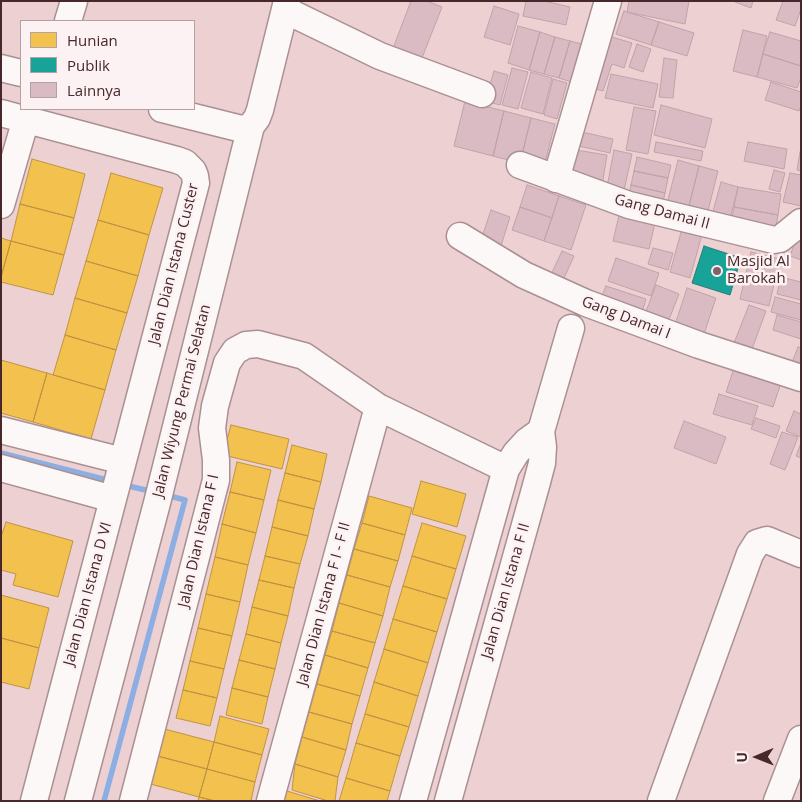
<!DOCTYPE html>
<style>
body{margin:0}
#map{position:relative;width:802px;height:802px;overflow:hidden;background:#edd1d2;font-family:"Open Sans",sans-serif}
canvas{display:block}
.frame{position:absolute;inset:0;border:2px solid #48272a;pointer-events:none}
.legend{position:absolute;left:20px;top:20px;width:175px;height:90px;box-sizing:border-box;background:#fcf2f3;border:1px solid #b4a1a3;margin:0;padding:6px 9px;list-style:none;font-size:15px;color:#48272a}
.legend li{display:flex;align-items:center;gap:10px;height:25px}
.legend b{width:25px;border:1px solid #b4a1a3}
.north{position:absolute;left:732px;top:732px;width:50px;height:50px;-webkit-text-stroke:4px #fcf2f3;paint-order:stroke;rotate:269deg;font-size:14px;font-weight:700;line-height:20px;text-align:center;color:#48272a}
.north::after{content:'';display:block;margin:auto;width:18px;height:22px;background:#48272a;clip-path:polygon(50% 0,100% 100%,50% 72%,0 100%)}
</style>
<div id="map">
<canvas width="802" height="802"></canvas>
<div class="frame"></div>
<ul class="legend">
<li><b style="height:14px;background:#f2c14e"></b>Hunian</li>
<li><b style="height:14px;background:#17a398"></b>Publik</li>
<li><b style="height:14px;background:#dbbbc3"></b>Lainnya</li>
</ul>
<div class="north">U</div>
</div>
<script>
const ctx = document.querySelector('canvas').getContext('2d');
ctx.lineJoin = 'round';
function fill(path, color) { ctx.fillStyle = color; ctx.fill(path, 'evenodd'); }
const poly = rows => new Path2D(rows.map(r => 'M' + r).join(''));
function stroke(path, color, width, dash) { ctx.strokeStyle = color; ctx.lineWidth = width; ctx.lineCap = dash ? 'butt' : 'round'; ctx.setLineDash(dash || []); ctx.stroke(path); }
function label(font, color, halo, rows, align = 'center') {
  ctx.font = font + ' "Open Sans",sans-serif'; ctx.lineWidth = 5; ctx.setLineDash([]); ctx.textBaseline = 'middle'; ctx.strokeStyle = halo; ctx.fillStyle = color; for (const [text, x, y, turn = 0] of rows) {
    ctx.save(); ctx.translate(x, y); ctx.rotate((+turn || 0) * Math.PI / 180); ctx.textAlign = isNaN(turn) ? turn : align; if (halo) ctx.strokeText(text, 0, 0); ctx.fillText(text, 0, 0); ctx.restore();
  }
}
const homes = poly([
 [32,159,85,174,74,218,20,204,32,159],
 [111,173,163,188,149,235,98,220,111,173],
 [20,204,74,218,64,255,11,241,20,204],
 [98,220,149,235,138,276,86,261,98,220],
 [1,238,11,241,1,277,1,238],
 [11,241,64,255,53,295,1,282,1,277,11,241],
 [86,261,138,276,127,313,75,298,86,261],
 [75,298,127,313,116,350,65,335,75,298],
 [65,335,116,350,105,390,53,375,65,335],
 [1,360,47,373,33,422,1,413,1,360],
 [47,373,105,390,91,439,33,422,47,373],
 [231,425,289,439,282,469,223,455,231,425],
 [292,445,327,454,321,482,285,473,292,445],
 [237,462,271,470,264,500,230,492,237,462],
 [285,473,321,482,314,509,278,500,285,473],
 [421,481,466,494,457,527,412,514,421,481],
 [230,492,264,500,256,533,222,524,230,492],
 [369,496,412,508,405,535,362,523,369,496],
 [278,500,314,509,308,536,272,527,278,500],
 [6,522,73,541,58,597,13,585,16,574,1,570,1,537,6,522],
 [362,523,405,535,398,561,354,549,362,523],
 [422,523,466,536,456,569,412,556,422,523],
 [222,524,256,533,248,565,215,557,222,524],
 [272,527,308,536,300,564,265,556,272,527],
 [354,549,398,561,390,587,347,575,354,549],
 [265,556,300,564,294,588,259,580,265,556],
 [412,556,456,569,447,599,403,586,412,556],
 [215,557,248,565,240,602,206,594,215,557],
 [347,575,390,587,383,616,339,603,347,575],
 [259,580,294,588,288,616,252,607,259,580],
 [403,586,447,599,437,632,393,619,403,586],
 [206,594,240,602,232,636,198,628,206,594],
 [1,595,49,608,39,648,1,638,1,595],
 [339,603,383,616,375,643,332,631,339,603],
 [252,607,288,616,281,643,246,634,252,607],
 [393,619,437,632,428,663,384,649,393,619],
 [198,628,232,636,224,669,190,661,198,628],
 [332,631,375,643,368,668,325,655,332,631],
 [246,634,281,643,275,669,239,660,246,634],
 [1,638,39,648,29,689,1,682,1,638],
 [384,649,428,663,418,696,374,682,384,649],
 [325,655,368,668,360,696,317,684,325,655],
 [239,660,275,669,268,697,232,688,239,660],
 [190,661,224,669,217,698,183,690,190,661],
 [374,682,418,696,409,727,365,714,374,682],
 [317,684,360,696,352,724,309,712,317,684],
 [232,688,268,697,262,724,226,715,232,688],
 [183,690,217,698,210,726,176,718,183,690],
 [309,712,352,724,346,750,302,737,309,712],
 [365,714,409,727,400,756,356,743,365,714],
 [220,716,269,729,262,755,214,742,220,716],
 [153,726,214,742,207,769,146,753,153,726],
 [302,737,346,750,338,777,295,764,302,737],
 [214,742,262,755,255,782,207,769,214,742],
 [356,743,400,756,390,791,346,778,356,743],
 [146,753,207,769,199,797,139,781,146,753],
 [295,764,338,777,335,801,328,801,292,790,295,764],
 [207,769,255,782,251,801,215,801,199,797,207,769],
 [346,778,390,791,387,801,339,801,346,778],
 [277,788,320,801,274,801,277,788],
 [199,797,215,801,198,801,199,797]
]);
const public = poly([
 [704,246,741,258,730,295,692,283,704,246]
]);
const stream = poly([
 [1,453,111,481],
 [124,485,154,492],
 [104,801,185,500,166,495]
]);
const building = poly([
 [411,1,427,1,442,7,420,63,392,51,411,1],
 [526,1,544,1,570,7,566,25,523,16,526,1],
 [629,1,689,1,685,24,627,12,629,1],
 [736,1,753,1,751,8,735,2,736,1],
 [783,1,801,1,801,9,795,26,776,20,783,1],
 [494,6,519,14,510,45,484,37,494,6],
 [624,11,659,22,651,45,616,34,624,11],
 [659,22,694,33,687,56,651,45,659,22],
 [518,26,540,32,529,70,508,63,518,26],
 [743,30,767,36,757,77,733,71,743,30],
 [540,32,555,37,544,74,529,70,540,32],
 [770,32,801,41,801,66,763,54,770,32],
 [602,34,632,43,624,68,612,64,603,91,586,86,602,34],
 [555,37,570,41,559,78,544,74,555,37],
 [570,41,582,44,571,82,559,78,570,41],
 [637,44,651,49,643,72,629,67,637,44],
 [763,54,801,66,801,77,797,88,757,77,763,54],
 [664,58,677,60,673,98,659,97,664,58],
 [512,68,528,72,518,109,502,105,512,68],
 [494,71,508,75,500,105,485,101,494,71],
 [531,72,552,78,543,114,521,108,531,72],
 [611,74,658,84,653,108,605,98,611,74],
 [553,79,567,83,557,119,544,115,553,79],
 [771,82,801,92,801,106,799,111,765,100,771,82],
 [465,101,504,111,493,156,454,146,465,101],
 [661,105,712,119,705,148,654,135,661,105],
 [634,107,656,111,648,154,626,150,634,107],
 [504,111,531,118,520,163,493,156,504,111],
 [531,118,555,124,543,170,520,163,531,118],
 [573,130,613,139,610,153,570,144,573,130],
 [656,142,703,151,701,161,654,152,656,142],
 [748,142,787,149,784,169,744,161,748,142],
 [576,150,607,155,602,186,571,181,576,150],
 [614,150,632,154,623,195,606,192,614,150],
 [800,152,801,152,801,171,797,170,800,152],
 [637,157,671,165,668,178,634,171,637,157],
 [678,160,699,166,687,214,666,208,678,160],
 [699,166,718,171,706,219,687,214,699,166],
 [774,170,785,173,780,192,769,189,774,170],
 [634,171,668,178,665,193,631,185,634,171],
 [790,173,801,175,801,206,783,202,790,173],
 [721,182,738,187,728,227,710,222,721,182],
 [527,185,559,196,552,218,520,207,527,185],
 [631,185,665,193,661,211,627,203,631,185],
 [738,187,781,194,778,215,734,207,738,187],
 [559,196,586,205,571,250,544,241,559,196],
 [520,207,552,218,544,241,512,230,520,207],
 [734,207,778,215,774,236,730,228,734,207],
 [491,210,510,217,500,249,480,243,491,210],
 [619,215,655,223,649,249,613,241,619,215],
 [683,225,703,231,690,278,670,272,683,225],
 [801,226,801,260,790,256,801,226],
 [653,248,673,253,668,270,648,264,653,248],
 [562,251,574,256,560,287,548,281,562,251],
 [751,252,780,259,769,306,740,299,751,252],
 [616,258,659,273,651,296,608,281,616,258],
 [781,277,801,282,801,300,777,294,781,277],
 [656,285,679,294,668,322,645,314,656,285],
 [606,286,646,299,641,316,599,303,606,286],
 [687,288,716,298,702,340,673,331,687,288],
 [775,297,801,304,801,320,771,312,775,297],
 [749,305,766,311,752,349,734,343,749,305],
 [777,315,801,322,801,339,773,330,777,315],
 [798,347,801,348,801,369,791,365,798,347],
 [734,368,781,383,773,407,726,392,734,368],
 [719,394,758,406,752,425,713,414,719,394],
 [794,411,801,414,801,437,786,431,794,411],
 [756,418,780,426,776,438,751,429,756,418],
 [684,421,726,437,716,464,674,448,684,421],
 [782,432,798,437,785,470,770,464,782,432],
 [801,443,801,458,796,456,801,443]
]);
const minor = poly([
 [285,10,380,56,482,94],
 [68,21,74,1],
 [1,68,21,73],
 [162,109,238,128,244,129,251,126],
 [1,113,177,160,185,163,193,171,195,176,196,183,113,499],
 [520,165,629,205,774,240,780,239,801,222],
 [556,179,608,1],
 [1,205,26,119],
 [460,236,524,275,586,303,699,345,801,378],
 [1,430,123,461],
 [1,468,113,499,34,801],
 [78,801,157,503,251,126,257,118,260,110,287,1],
 [133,801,216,480,216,460,212,428,215,406,227,363,235,351,246,345,258,344,304,356,378,407,506,469],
 [270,801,378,407],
 [413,801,506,469,516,453,527,441,541,431],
 [448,801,537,482,542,463,543,447,541,431,571,328],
 [661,801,750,554,757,543,767,540,801,554],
 [777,801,801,739]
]);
const markers = [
 [717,271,5,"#826265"]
];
const streetNames = [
 ["Gang Damai II",662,212,15],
 ["Jalan Dian Istana Custer",174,264,-76],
 ["Gang Damai I",626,318,21],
 ["Jalan Wiyung Permai Selatan",182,401,-76],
 ["Jalan Dian Istana F I",199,541,-77],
 ["Jalan Dian Istana F II",506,591,-74],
 ["Jalan Dian Istana D VI",88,594,-75],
 ["Jalan Dian Istana F I - F II",324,604,-75]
];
const poiNames = [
 ["Masjid Al",727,262],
 ["Barokah",727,279]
];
fill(homes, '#f2c14e');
stroke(homes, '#bf9343', 1);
fill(public, '#17a398');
stroke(public, '#267e77', 1);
stroke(stream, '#8daee3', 5.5);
fill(building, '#dbbbc3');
stroke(building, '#bea3a9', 1);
stroke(minor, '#ab9092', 29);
stroke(minor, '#fcf8f8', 26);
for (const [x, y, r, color] of markers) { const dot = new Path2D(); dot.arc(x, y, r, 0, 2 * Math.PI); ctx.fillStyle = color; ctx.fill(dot); stroke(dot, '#fcf2f3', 2); }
label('15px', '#48272a', '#fcf2f3', streetNames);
label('15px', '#48272a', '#fcf2f3', poiNames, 'left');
</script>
